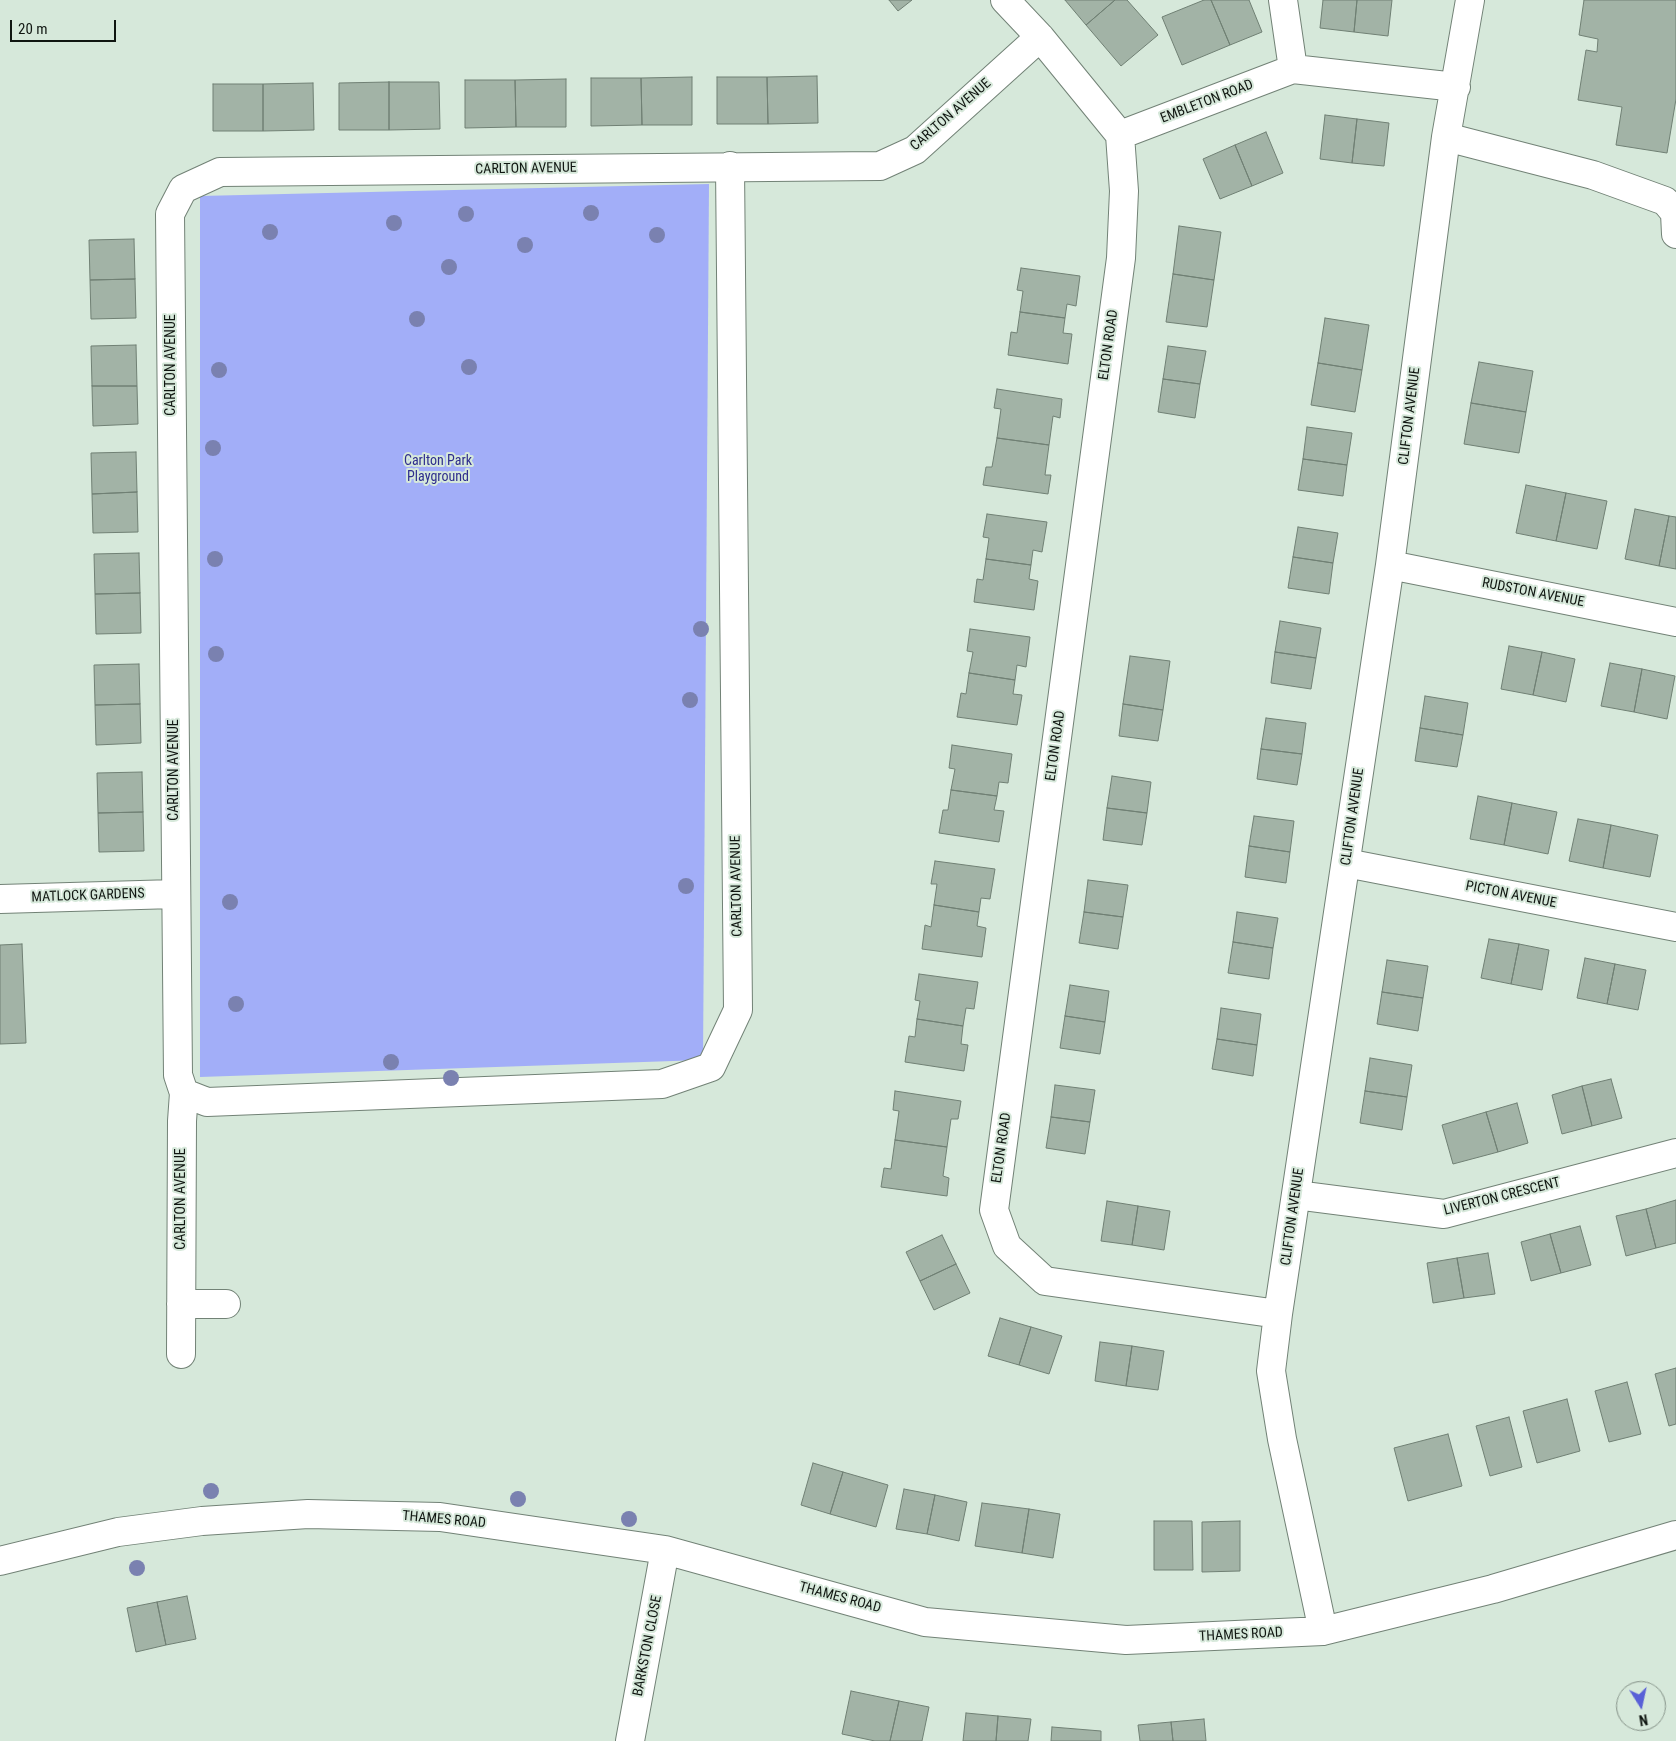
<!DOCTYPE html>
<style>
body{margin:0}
#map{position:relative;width:1676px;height:1741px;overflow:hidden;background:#d6e8da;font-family:"Roboto Condensed",sans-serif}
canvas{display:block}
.north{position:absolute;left:1616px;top:1681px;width:50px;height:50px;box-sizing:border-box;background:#d6e8da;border:1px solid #87948a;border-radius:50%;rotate:170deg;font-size:14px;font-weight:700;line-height:20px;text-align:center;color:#101611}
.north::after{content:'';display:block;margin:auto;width:18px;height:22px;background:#5960d7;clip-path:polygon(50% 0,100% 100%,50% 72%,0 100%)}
.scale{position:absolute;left:10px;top:20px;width:106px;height:22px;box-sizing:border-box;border:2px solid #101611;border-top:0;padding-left:6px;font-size:15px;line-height:18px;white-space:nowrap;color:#101611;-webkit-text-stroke:4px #d6e8da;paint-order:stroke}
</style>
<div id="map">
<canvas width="1676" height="1741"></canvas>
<div class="north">N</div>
<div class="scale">20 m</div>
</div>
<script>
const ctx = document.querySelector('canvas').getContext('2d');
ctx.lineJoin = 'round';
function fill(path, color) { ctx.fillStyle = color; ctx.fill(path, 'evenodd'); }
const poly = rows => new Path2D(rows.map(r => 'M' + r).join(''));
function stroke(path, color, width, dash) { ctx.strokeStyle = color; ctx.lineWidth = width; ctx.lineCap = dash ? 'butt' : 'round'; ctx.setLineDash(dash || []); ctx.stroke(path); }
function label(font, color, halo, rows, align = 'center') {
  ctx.font = font + ' "Roboto Condensed",sans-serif'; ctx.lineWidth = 4; ctx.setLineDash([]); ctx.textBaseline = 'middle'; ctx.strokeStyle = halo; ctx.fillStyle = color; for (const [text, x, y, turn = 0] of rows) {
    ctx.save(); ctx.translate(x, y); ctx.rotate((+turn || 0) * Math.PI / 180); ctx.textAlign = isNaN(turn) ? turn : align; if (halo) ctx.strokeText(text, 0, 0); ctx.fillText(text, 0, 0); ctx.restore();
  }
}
const green = poly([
 [709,184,703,1060,200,1077,200,196]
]);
const building = poly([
 [889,0,912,0,898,11,889,0],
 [1065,0,1115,0,1086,25,1065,0],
 [1115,0,1127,0,1158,35,1121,66,1086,25,1115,0],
 [1204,0,1211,0,1230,45,1182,65,1162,17,1204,0],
 [1211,0,1249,0,1262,32,1230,45,1211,0],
 [1323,0,1357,0,1354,32,1320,28,1323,0],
 [1357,0,1392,0,1388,36,1354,32,1357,0],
 [1584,0,1676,0,1676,99,1667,153,1616,145,1622,107,1578,100,1586,50,1597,52,1598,39,1579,35,1584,0],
 [817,76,818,123,768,124,767,77,817,76],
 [692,77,692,125,642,125,641,78,692,77],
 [717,77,767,77,768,124,717,124,717,77],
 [591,78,641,78,642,125,591,126,591,78],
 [566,79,566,127,516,127,515,80,566,79],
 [465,80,515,80,516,127,465,128,465,80],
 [389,82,389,130,339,130,339,83,389,82],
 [389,82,439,82,440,129,389,130,389,82],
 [313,83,314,130,263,131,263,84,313,83],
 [213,84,263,84,263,131,213,131,213,84],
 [1325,115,1357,119,1352,163,1320,159,1325,115],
 [1357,119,1389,123,1384,166,1352,163,1357,119],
 [1266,132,1283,173,1252,186,1235,145,1266,132],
 [1235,145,1252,186,1220,199,1203,159,1235,145],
 [1179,226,1221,232,1214,280,1173,274,1179,226],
 [134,239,135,279,90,280,89,240,134,239],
 [1021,268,1080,276,1076,306,1067,304,1065,318,1020,312,1023,291,1017,290,1021,268],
 [1173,274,1214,280,1207,327,1166,322,1173,274],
 [135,279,136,318,91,319,90,280,135,279],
 [1020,312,1065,318,1063,333,1072,334,1068,364,1008,355,1011,332,1017,333,1020,312],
 [1325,318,1369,325,1362,370,1318,363,1325,318],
 [136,345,137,386,92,386,91,346,136,345],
 [1168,346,1206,351,1200,384,1163,379,1168,346],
 [1479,362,1533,371,1526,412,1471,403,1479,362],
 [1318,363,1362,370,1355,412,1311,405,1318,363],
 [1163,379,1200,384,1195,418,1158,412,1163,379],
 [92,386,137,386,138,424,93,426,92,386],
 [997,389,1062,399,1060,418,1053,416,1049,445,997,438,1001,409,994,408,997,389],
 [1471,403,1526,412,1519,453,1464,444,1471,403],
 [1307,427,1352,433,1347,465,1303,459,1307,427],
 [997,438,1049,445,1045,475,1051,475,1048,494,983,485,986,467,992,467,997,438],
 [136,452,137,492,92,494,91,453,136,452],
 [1303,459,1347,465,1343,496,1298,490,1303,459],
 [1526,485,1566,493,1556,541,1516,533,1526,485],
 [137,492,138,532,93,533,92,494,137,492],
 [1566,493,1607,501,1597,549,1556,541,1566,493],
 [1635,509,1669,516,1659,566,1625,559,1635,509],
 [987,514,1047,522,1042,552,1033,550,1031,565,986,559,989,538,983,537,987,514],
 [1669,516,1676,517,1676,569,1659,566,1669,516],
 [1298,527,1338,533,1333,563,1293,557,1298,527],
 [139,553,140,593,95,594,94,554,139,553],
 [1293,557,1333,563,1329,594,1288,588,1293,557],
 [986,559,1031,565,1029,579,1038,581,1034,610,974,602,977,579,983,580,986,559],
 [140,593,141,633,96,634,95,594,140,593],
 [1280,621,1321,628,1316,658,1275,652,1280,621],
 [970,629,1030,637,1026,667,1017,665,1015,680,969,673,973,652,967,651,970,629],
 [1509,646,1542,652,1533,695,1501,689,1509,646],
 [1275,652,1316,658,1311,689,1271,683,1275,652],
 [1542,652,1575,659,1566,702,1533,695,1542,652],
 [1130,656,1170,661,1163,710,1123,704,1130,656],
 [1610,663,1642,669,1634,712,1601,706,1610,663],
 [139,664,140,704,95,705,94,665,139,664],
 [1642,669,1675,676,1667,719,1634,712,1642,669],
 [969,673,1015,680,1013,694,1022,695,1017,725,957,717,961,693,966,694,969,673],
 [1425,696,1468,703,1463,735,1420,728,1425,696],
 [140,704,141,743,96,745,95,705,140,704],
 [1123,704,1163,710,1158,741,1119,736,1123,704],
 [1266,718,1306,723,1302,754,1261,749,1266,718],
 [1420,728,1463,735,1457,767,1415,761,1420,728],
 [952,745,1012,754,1008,783,999,782,997,796,951,790,955,769,949,768,952,745],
 [1261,749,1302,754,1297,785,1257,779,1261,749],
 [142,772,143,812,98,813,97,773,142,772],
 [1112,776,1151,782,1147,813,1107,808,1112,776],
 [951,790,997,796,994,810,1004,811,999,842,939,833,943,810,948,810,951,790],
 [1478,796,1512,803,1504,845,1470,839,1478,796],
 [1512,803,1557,812,1548,854,1504,845,1512,803],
 [1107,808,1147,813,1142,845,1103,840,1107,808],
 [143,812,144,851,99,852,98,813,143,812],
 [1254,816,1294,821,1290,852,1249,846,1254,816],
 [1578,819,1611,825,1603,868,1569,861,1578,819],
 [1611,825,1658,835,1650,877,1603,868,1611,825],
 [1249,846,1290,852,1286,883,1245,877,1249,846],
 [935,861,995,869,990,899,981,898,979,912,934,905,937,884,931,884,935,861],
 [1088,880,1128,885,1123,917,1084,912,1088,880],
 [934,905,979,912,977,926,986,928,982,957,922,949,925,925,931,927,934,905],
 [1084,912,1123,917,1118,949,1079,943,1084,912],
 [1237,912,1278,918,1273,948,1233,942,1237,912],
 [1489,939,1519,944,1511,984,1481,978,1489,939],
 [1233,942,1273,948,1269,979,1228,973,1233,942],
 [22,944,26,1043,0,1044,0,945,22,944],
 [1519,944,1549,950,1542,990,1511,984,1519,944],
 [1585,958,1615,964,1607,1004,1577,998,1585,958],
 [1387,960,1428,966,1423,998,1382,992,1387,960],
 [1615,964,1646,970,1638,1010,1607,1004,1615,964],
 [919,974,978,982,974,1009,966,1008,963,1026,917,1019,920,1001,915,1000,919,974],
 [1070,985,1109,991,1105,1022,1065,1016,1070,985],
 [1382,992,1423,998,1418,1031,1377,1024,1382,992],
 [1221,1008,1261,1014,1257,1045,1217,1039,1221,1008],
 [1065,1016,1105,1022,1100,1054,1060,1048,1065,1016],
 [917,1019,963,1026,961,1044,968,1045,964,1071,905,1062,909,1036,915,1037,917,1019],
 [1217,1039,1257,1045,1253,1076,1212,1069,1217,1039],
 [1370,1058,1412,1065,1407,1097,1365,1091,1370,1058],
 [1611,1079,1622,1118,1592,1126,1582,1086,1611,1079],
 [1055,1085,1095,1090,1090,1122,1051,1117,1055,1085],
 [1582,1086,1592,1126,1562,1134,1552,1095,1582,1086],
 [895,1091,961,1101,958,1119,951,1119,947,1147,895,1140,899,1111,893,1110,895,1091],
 [1365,1091,1407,1097,1402,1130,1360,1123,1365,1091],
 [1517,1103,1528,1143,1498,1152,1486,1112,1517,1103],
 [1486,1112,1498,1152,1453,1164,1442,1125,1486,1112],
 [1051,1117,1090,1122,1085,1154,1046,1148,1051,1117],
 [895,1140,947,1147,943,1176,949,1178,947,1196,881,1187,884,1168,891,1169,895,1140],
 [1676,1200,1676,1243,1656,1248,1646,1209,1676,1200],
 [1107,1201,1138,1206,1132,1245,1101,1241,1107,1201],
 [1138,1206,1170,1211,1164,1250,1132,1245,1138,1206],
 [1646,1209,1656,1248,1626,1256,1616,1216,1646,1209],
 [1580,1226,1591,1265,1561,1273,1550,1234,1580,1226],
 [1550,1234,1561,1273,1531,1281,1521,1242,1550,1234],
 [942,1235,956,1264,920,1281,906,1252,942,1235],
 [1488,1253,1495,1294,1464,1298,1457,1258,1488,1253],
 [1457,1258,1464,1298,1433,1303,1427,1263,1457,1258],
 [956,1264,970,1293,934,1310,920,1281,956,1264],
 [1000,1318,1031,1327,1019,1365,988,1356,1000,1318],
 [1031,1327,1062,1336,1049,1374,1019,1365,1031,1327],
 [1100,1342,1132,1346,1126,1386,1095,1381,1100,1342],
 [1132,1346,1164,1351,1158,1390,1126,1386,1132,1346],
 [1676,1368,1676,1424,1669,1426,1655,1374,1676,1368],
 [1627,1382,1641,1434,1609,1442,1595,1391,1627,1382],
 [1567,1399,1580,1451,1537,1463,1523,1411,1567,1399],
 [1509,1417,1522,1467,1490,1476,1476,1426,1509,1417],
 [1448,1434,1462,1486,1408,1501,1394,1448,1448,1434],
 [813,1463,843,1472,830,1514,801,1505,813,1463],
 [843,1472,888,1485,876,1527,830,1514,843,1472],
 [904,1489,935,1495,927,1534,896,1529,904,1489],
 [935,1495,967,1502,959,1541,927,1534,935,1495],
 [982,1503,1029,1509,1022,1553,975,1546,982,1503],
 [1029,1509,1060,1514,1053,1558,1022,1553,1029,1509],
 [1154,1521,1192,1521,1193,1570,1154,1570,1154,1521],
 [1240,1521,1240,1571,1202,1572,1202,1522,1240,1521],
 [187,1596,196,1639,166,1645,157,1602,187,1596],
 [157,1602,166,1645,136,1652,127,1608,157,1602],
 [851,1691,899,1701,890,1741,875,1741,842,1734,851,1691],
 [899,1701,929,1707,922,1741,890,1741,899,1701],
 [966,1713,998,1716,996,1741,963,1741,966,1713],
 [998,1716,1031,1719,1028,1741,996,1741,998,1716],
 [1204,1719,1206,1741,1173,1741,1171,1722,1204,1719],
 [1171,1722,1173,1741,1140,1741,1138,1725,1171,1722],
 [1052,1727,1101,1731,1101,1741,1051,1741,1052,1727]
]);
const minor = poly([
 [1005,0,1040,37,1120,135,1124,191,1121,258,994,1210,1007,1246,1045,1281,1278,1314],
 [1283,0,1293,69],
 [1120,135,1293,69,1456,87],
 [1446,137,1593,175,1665,201,1675,213,1676,234],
 [1390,565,1676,622],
 [1346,863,1676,927],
 [0,899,175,894],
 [184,1093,207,1102,662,1084,711,1067,738,1010,730,166],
 [1296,1195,1444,1214,1676,1153],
 [181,1304,226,1304],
 [181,1354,182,1121,184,1093,178,1075,170,214,183,189,220,172,880,166,915,150,1040,37],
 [0,1561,118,1532,202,1521,308,1514,440,1517,665,1550,925,1622,1126,1640,1323,1631,1493,1589,1676,1535],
 [1323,1631,1282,1439,1271,1371,1278,1314,1390,565,1446,137,1470,0],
 [630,1741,665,1550]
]);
const trees = [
 [591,213],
 [466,214],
 [394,223],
 [270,232],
 [657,235],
 [525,245],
 [449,267],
 [417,319],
 [469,367],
 [219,370],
 [213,448],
 [215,559],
 [701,629],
 [216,654],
 [690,700],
 [686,886],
 [230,902],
 [236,1004],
 [391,1062],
 [451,1078],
 [211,1491],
 [518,1499],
 [629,1519],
 [137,1568]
];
const streetNames = [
 ["EMBLETON ROAD",1207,102,-21],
 ["CARLTON AVENUE",951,115,-41],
 ["CARLTON AVENUE",526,169,-1],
 ["ELTON ROAD",1109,345,-82],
 ["CARLTON AVENUE",171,365,-90],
 ["CLIFTON AVENUE",1410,416,-83],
 ["RUDSTON AVENUE",1533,593,11],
 ["ELTON ROAD",1056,746,-82],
 ["CARLTON AVENUE",174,770,-90],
 ["CLIFTON AVENUE",1353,817,-82],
 ["CARLTON AVENUE",737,886,-91],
 ["PICTON AVENUE",1511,895,11],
 ["MATLOCK GARDENS",88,896,-2],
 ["ELTON ROAD",1002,1148,-82],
 ["LIVERTON CRESCENT",1502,1197,-14],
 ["CARLTON AVENUE",181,1199,-90],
 ["CLIFTON AVENUE",1293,1217,-82],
 ["THAMES ROAD",444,1520,5],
 ["THAMES ROAD",840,1598,15],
 ["THAMES ROAD",1241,1635,-3],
 ["BARKSTON CLOSE",648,1646,-79]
];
const parkNames = [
 ["Carlton Park",438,461],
 ["Playground",438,477]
];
fill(green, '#a2aef8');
fill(building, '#a2b3a6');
stroke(building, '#708074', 1);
stroke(minor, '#728276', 30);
stroke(minor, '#fff', 28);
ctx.fillStyle = '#7a81b0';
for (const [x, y] of trees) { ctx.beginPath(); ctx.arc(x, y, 8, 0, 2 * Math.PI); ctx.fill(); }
label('14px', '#101611', '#d6e8da', streetNames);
label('14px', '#2e2d8d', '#d6e8da', parkNames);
</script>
